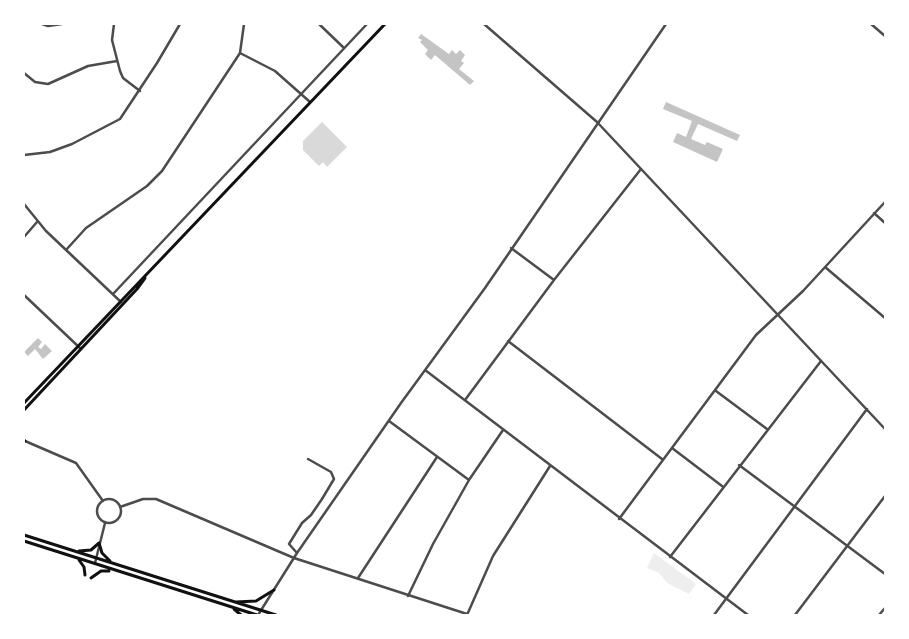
<!DOCTYPE html>
<style>
body{margin:0}
#map{position:relative;width:909px;height:639px;overflow:hidden;background:#fff;font-family:"IBM Plex Sans",sans-serif}
canvas{display:block}
.frame{position:absolute;inset:0;border:25px solid #fff;pointer-events:none}
</style>
<div id="map">
<canvas width="909" height="639"></canvas>
<div class="frame"></div>
</div>
<script>
const ctx = document.querySelector('canvas').getContext('2d');
ctx.lineJoin = 'round';
function fill(path, color) { ctx.fillStyle = color; ctx.fill(path, 'evenodd'); }
const poly = rows => new Path2D(rows.map(r => 'M' + r).join(''));
function stroke(path, color, width, dash) { ctx.strokeStyle = color; ctx.lineWidth = width; ctx.lineCap = dash ? 'butt' : 'round'; ctx.setLineDash(dash || []); ctx.stroke(path); }
const green = poly([
 [654,553,696,584,689,594,667,583,659,573,647,568]
]);
const water = poly([
 [322,122,347,147,327,167,323,162,319,166,303,150,303,141]
]);
const building = poly([
 [421,34,449,54,452,50,456,54,460,50,465,55,461,61,464,63,459,69,474,81,470,85,435,55,431,60,425,54,428,50,420,42,422,40,418,38],
 [666,102,740,135,737,141,698,124,691,139,705,145,707,142,723,149,717,162,673,142,677,133,686,137,692,121,663,109],
 [38,338,42,342,38,347,41,349,45,344,52,351,43,359,35,349,28,356,24,352]
]);
const minor = poly([
 [42,24,48,26,62,24],
 [114,24,112,40,120,71,123,78,140,91],
 [319,24,344,48],
 [871,24,885,36],
 [240,53,275,71,310,102],
 [24,73,35,82,48,84,88,66,117,61],
 [24,155,50,152,72,144,120,119,157,63,180,24],
 [24,204,46,231,121,302],
 [874,213,885,223],
 [24,237,37,222],
 [511,248,554,280],
 [66,250,86,228,147,186,162,171,240,53,244,24],
 [825,267,885,318],
 [113,294,367,24],
 [24,295,81,349],
 [508,341,662,459],
 [425,370,748,615],
 [716,391,767,429],
 [465,400,554,280,641,169],
 [389,421,469,480],
 [25,441,76,463,103,501],
 [672,448,722,486],
 [739,465,885,574],
 '97 511a12 12 0 1 1 24 0a12 12 0 1 1-24 0Z',
 [120,507,143,499,156,499,294,558,467,614],
 [619,519,756,335,803,291,885,202],
 [297,553,289,544,302,523,311,515,322,499,334,479,331,472,308,459],
 [670,557,821,361],
 [95,563,105,523],
 [358,578,437,457],
 [408,596,433,544,469,480,503,430],
 [258,615,297,553,401,403,485,288,666,24],
 [467,615,493,556,550,466],
 [714,615,867,409],
 [795,615,885,496],
 [879,615,885,608]
]);
const tertiary = poly([
 [484,24,597,122,885,429]
]);
const secondary = poly([
 [24,403,385,24],
 [24,410,137,289,145,278],
 [24,440,25,441],
 [24,535,276,615],
 [24,541,257,615],
 [99,543,102,553,110,561],
 [79,551,91,550,99,543],
 [79,560,84,567,85,575],
 [91,578,101,571,109,571],
 [236,602,256,601,274,590],
 [234,609,241,615]
]);
fill(green, '#eee');
fill(water, '#d9d9d9');
fill(building, '#c4c4c4');
stroke(minor, '#4c4c4c', 2.5);
stroke(tertiary, '#4c4c4c', 2.5);
stroke(secondary, '#111', 3);
</script>
